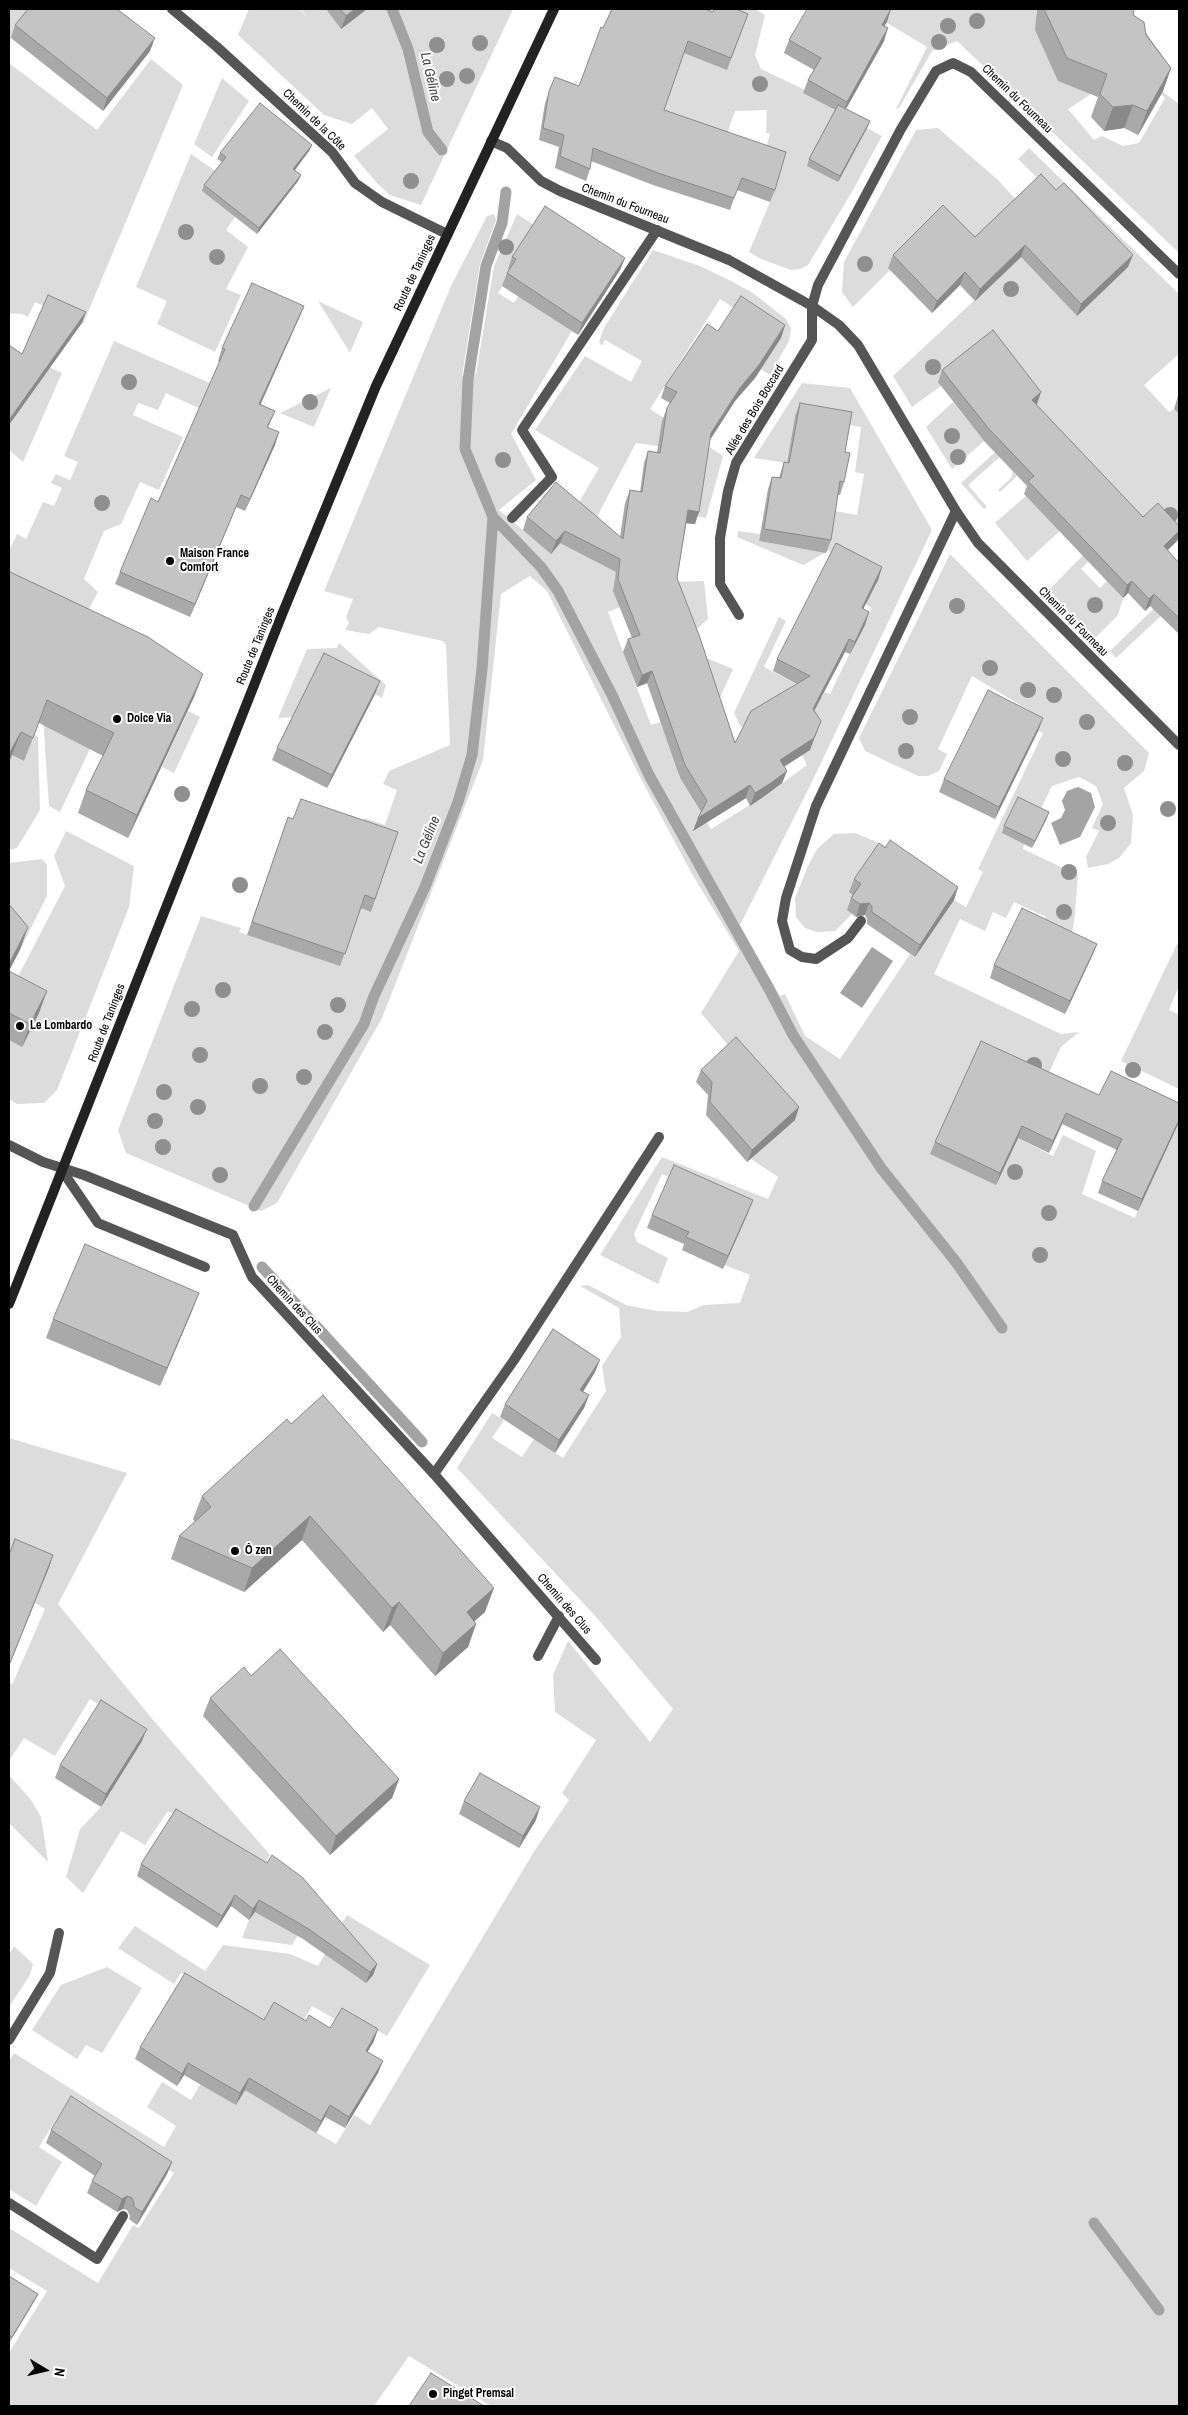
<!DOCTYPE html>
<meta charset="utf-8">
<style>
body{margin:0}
#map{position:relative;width:1188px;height:2415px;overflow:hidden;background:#fff;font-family:"Archivo Narrow",sans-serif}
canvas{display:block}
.frame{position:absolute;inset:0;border:10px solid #000;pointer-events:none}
.north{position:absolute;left:20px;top:2345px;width:50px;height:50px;-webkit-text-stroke:4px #fff;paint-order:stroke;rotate:99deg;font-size:14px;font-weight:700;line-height:20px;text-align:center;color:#000}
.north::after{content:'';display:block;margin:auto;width:18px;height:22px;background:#000;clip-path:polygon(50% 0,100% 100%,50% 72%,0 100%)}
</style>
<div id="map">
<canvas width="1188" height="2415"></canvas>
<div class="frame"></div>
<div class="north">N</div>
</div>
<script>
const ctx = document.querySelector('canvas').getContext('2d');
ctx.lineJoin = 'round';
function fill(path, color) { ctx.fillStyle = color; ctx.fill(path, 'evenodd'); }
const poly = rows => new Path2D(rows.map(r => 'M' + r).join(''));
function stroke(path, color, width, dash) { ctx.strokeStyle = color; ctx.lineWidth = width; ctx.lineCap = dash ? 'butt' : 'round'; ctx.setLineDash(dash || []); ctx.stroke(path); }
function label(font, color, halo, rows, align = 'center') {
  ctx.font = font + ' "Archivo Narrow",sans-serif'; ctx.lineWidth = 4; ctx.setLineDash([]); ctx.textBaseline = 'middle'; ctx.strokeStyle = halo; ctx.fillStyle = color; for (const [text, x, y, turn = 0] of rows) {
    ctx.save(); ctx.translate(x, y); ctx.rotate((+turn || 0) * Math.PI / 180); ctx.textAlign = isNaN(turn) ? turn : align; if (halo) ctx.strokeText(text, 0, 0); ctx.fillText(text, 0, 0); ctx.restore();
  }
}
const green = poly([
 [9,9,34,9,9,41],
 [249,9,300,9,308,19,301,9,513,9,421,205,390,195,377,183,354,156,388,129,372,108,352,124,324,115,238,35],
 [721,9,755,9,765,15,755,55,761,69,805,90,804,93,836,111,838,182,867,128,882,136,853,190,808,265,800,269,791,270,761,259,749,252,770,202,781,165,765,153,770,133,766,133,767,110,735,111,723,145,660,122,661,61],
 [864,9,1037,9,1036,14,1091,94,1068,109,1094,140,1102,136,1123,146,1139,143,1165,98,1161,94,1163,92,1179,104,1179,253,957,41,932,51,899,108,896,109,927,47],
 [151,59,183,85,83,324,35,302,28,317,22,314,9,313,9,63,97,130],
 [222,78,249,101,212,157,194,144],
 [938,128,998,180,1019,203,1007,242,1077,316,1128,267,1018,159,1029,148,1179,294,1179,354,1144,385,1169,412,1174,409,1179,414,1179,539,1177,541,1153,516,1138,529,1048,442,1014,473,1017,476,1000,492,998,490,1012,477,1012,473,1046,441,1034,427,968,485,987,507,984,509,961,483,1013,436,1008,427,1037,404,941,386,912,407,893,376,1008,269,888,267,890,270,853,307,842,292,844,262,916,130],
 [191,154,217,172,235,217,226,230,248,247,226,289,241,295,215,352,157,324,167,301,136,287],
 [494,214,496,220,480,264,462,376,476,374,494,266,517,214,536,226,508,269,512,271,498,293,514,303,527,282,549,316,572,331,511,434,536,480,499,510,523,530,578,504,599,468,535,430,585,356,631,382,642,361,605,340,602,346,599,342,604,328,653,250,700,266,731,281,753,293,786,319,791,328,789,341,770,375,760,369,781,338,720,299,650,409,723,456,706,518,696,516,695,451,636,443,591,528,672,582,704,581,708,619,698,628,688,633,620,607,608,612,651,725,661,722,699,662,709,659,733,669,713,713,710,756,678,775,711,829,766,795,807,765,802,755,786,701,741,727,734,713,779,617,786,621,764,667,822,697,825,692,830,694,872,608,865,604,878,579,831,556,830,550,803,565,737,537,738,531,760,534,759,541,811,550,818,508,857,515,864,474,855,472,861,427,795,416,787,463,754,458,802,383,850,388,932,530,809,788,740,925,780,996,785,994,805,1036,840,1059,910,954,915,957,954,900,966,907,983,872,978,869,1043,733,1029,726,1035,714,972,676,938,749,947,754,939,771,928,776,918,776,865,751,859,738,950,554,1149,753,1144,771,1124,788,1133,815,1131,843,1119,858,1108,864,1088,868,1086,857,1099,831,1092,828,1103,804,1096,786,1079,777,1052,786,1024,844,1023,849,1078,875,1074,923,1069,945,1039,931,1046,917,1014,902,1006,918,993,912,985,931,960,919,934,974,1061,1034,1079,1032,1061,1047,1018,1138,1053,1156,1063,1135,1096,1151,1082,1194,1135,1218,1168,1121,1179,1126,1179,2406,491,2406,409,2356,374,2406,9,2406,9,2353,47,2291,9,2268,9,2228,98,2283,133,2225,139,2228,174,2173,66,2104,39,2147,62,2162,36,2206,9,2189,9,2062,14,2053,164,2147,176,2126,147,2107,162,2082,191,2100,227,2039,230,2004,181,1973,174,1984,118,1948,135,1926,205,1971,223,1945,290,1954,318,1966,347,1915,430,1965,387,2036,346,2012,340,2022,312,2006,259,2098,336,2144,354,2115,370,2125,535,1850,569,1800,562,1793,596,1740,555,1712,553,1675,568,1641,650,1742,673,1709,597,1618,457,1468,492,1413,504,1420,492,1438,522,1457,534,1439,563,1458,606,1391,602,1366,621,1337,619,1308,580,1286,588,1285,626,1305,657,1311,687,1312,704,1305,740,1303,750,1275,725,1265,748,1213,662,1174,634,1234,637,1242,668,1258,658,1284,600,1255,662,1157,768,1199,778,1177,751,1159,732,1050,701,1013,739,951,692,874,640,777,547,591,530,576,501,594,483,760,382,1018,277,1203,261,1211,126,1153,118,1130,201,916,241,928,239,932,340,966,361,825,364,818,385,825,397,790,383,784,389,771,450,745,446,645,443,641,379,627,369,634,345,630,349,623,346,617,353,599,324,591,451,286,487,216],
 [285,2022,237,2104,221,2096],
 [318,301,363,322,350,353],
 [114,341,235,394,205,411,166,393,158,410,138,403,133,415,183,437,159,490,140,482,121,524,104,531,84,579,98,592,77,632,9,599,9,551,17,534,26,539,43,502,54,506,62,488,51,483,56,474,70,480,78,462,64,456],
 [22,355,62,373,23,462,9,450,9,425],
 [331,388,314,427,280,413],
 [953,402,984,441,952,469,926,427],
 [1026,496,1060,531,1027,561,995,523],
 [1083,555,1089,561,1081,569,1100,588,1107,581,1123,598,1118,615,1095,638,1049,590],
 [1179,584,1179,599,1116,658,1110,651],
 [339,643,386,685,382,698,375,694,294,717,278,718,307,649,337,648],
 [188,711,200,717,174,773,162,767],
 [43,716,58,732,90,749,60,812,49,806],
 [34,734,38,737,40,810,17,848,9,850,9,762,12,755,24,761],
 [66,831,134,866,129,907,57,1090,44,1103,17,1104,9,1099,9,994,65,886,54,856],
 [855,833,886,846,901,857,856,897,852,914,835,931,817,932,805,928,796,917,795,898,808,866,817,849,834,834],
 [42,859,47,865,47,896,20,950,9,936,9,863],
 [1179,940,1179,986,1169,1010,1179,1015,1179,1089,1121,1061],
 [9,1438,127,1473,58,1604,154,1721,270,1855,261,1869,168,1811,145,1845,121,1831,83,1893,66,1877,80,1829,101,1807,146,1733,90,1699,55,1756,24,1738,9,1761,9,1681,12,1685,45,1609,35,1603,49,1568,9,1556],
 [9,1775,31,1800,41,1817,48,1862,9,1823],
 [282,1876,315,1908,292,1945,242,1938,249,1920],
 [14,1946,33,1964,30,1975,9,2007,9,1955],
 [107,1967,142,1988,102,2053,86,2045,77,2059,32,2030,61,1985]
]);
const water = poly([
 [1078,787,1091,793,1095,807,1080,837,1060,845,1051,823,1061,818,1065,810,1062,801,1067,791],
 [872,947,893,961,862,1008,840,993]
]);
const stream = poly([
 [392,9,408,49,428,132,442,150],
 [493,517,541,567,558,591,612,695,649,775,769,989,793,1035,881,1168,956,1262,1002,1328],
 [254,1206,364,1024,374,996,425,887,458,802,472,755,482,669,493,517,465,449,468,380,486,266,502,223,506,192],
 [262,1267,422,1442],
 [1094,2223,1159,2310]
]);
const service = poly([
 [512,518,552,477,522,430,657,230],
 [861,921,848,938,816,959,802,957,790,950,782,921,786,898,816,806,956,511],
 [61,1169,98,1223,205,1267],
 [434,1474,514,1360,659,1137],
 [538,1656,559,1616],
 [9,2203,97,2259,123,2216]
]);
const minor = poly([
 [172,9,217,47,332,152,355,183,382,202,447,234],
 [491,141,507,148,541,181,560,191,729,260,812,306,839,325,858,345,956,511,978,543,1179,745],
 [739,615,720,584,720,538,728,491,736,463,812,340,812,306,818,285,901,129,936,71,953,63,971,72,1179,274],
 [9,1145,43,1162,84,1175,233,1235,252,1277,434,1474,596,1660],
 [9,2040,50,1973,59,1933]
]);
const secondary = poly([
 [9,1304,283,612,376,386,554,9]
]);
const trees = [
 [977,21],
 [948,26],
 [939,42],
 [480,43],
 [437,45],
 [467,76],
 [447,79],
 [760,84],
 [411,181],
 [186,232],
 [506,247],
 [217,257],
 [865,264],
 [1011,289],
 [933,367],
 [129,382],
 [310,402],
 [952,436],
 [958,457],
 [503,460],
 [102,503],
 [1170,515],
 [1095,605],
 [957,606],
 [990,668],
 [1028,690],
 [1054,695],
 [910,717],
 [1087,722],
 [906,751],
 [1063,759],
 [1125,763],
 [182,794],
 [1168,809],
 [1108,823],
 [1069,872],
 [240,885],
 [1064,912],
 [223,990],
 [338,1005],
 [192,1009],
 [325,1032],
 [200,1055],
 [1034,1065],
 [1133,1070],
 [304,1077],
 [260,1086],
 [164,1092],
 [198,1107],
 [155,1121],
 [163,1147],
 [1015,1172],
 [220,1175],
 [1049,1213],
 [1040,1255]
];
const wall = poly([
 [326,9,367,9,341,29],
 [891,9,884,26,884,41,846,109,870,121,867,128,838,182,807,166,809,159,835,110,803,93,808,80,814,70,784,53,789,40],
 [1037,9,1134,9,1133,15,1171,68,1163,91,1138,135,1124,128,1104,131,1091,117,1098,97,1058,81,1035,30],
 [713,12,748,14,727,70,684,53,664,110,775,190,770,202,737,190,730,210,653,185,591,161,590,169,586,181,555,168,559,147,539,140,545,103,555,77,579,86,603,28],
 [15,25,150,51,103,111,11,38],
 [312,145,309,151,295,170,301,175,298,181,257,234,202,191,204,185,222,162,217,159,220,153],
 [1041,174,1128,267,1077,316,1021,257,975,301,960,285,932,313,888,268,893,255,975,237],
 [512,257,625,258,620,270,578,335,502,286,507,273,509,270,508,269],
 [304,306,299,318,260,404,275,411,268,428,275,445,245,511,236,507,190,617,115,584,120,572,158,502,220,362,218,361,222,348],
 [785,325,781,338,755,378,735,401,710,440,695,524,686,523,677,578,735,743,797,684,773,671,777,659,882,567,878,580,863,609,869,612,865,625,850,654,845,652,814,710,810,750,784,767,787,771,782,783,766,795,750,806,746,798,693,831,701,812,680,778,647,683,637,687,623,652,628,639,632,638,613,591,616,572,560,543,551,554,523,530,527,517,620,537,625,503,630,490,640,492,644,463,648,451,657,452,662,421,667,408,670,403,661,398,665,386,718,331],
 [942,370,1041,392,1036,405,1143,517,1179,526,1179,535,1177,541,1168,550,1179,563,1179,634,1150,606,1145,611,1128,593,1123,598,1024,494,1027,486,984,441,938,382],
 [1178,396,1179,396,1179,414,1174,409],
 [800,403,845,452,844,482,840,495,838,495,831,540,826,553,759,541,768,489,772,477,779,478,784,462,787,463,795,416],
 [9,574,203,674,194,697,128,838,78,813,86,790,103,756,39,723,24,761,12,755,9,762],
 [380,681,375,694,327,788,272,760,277,748],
 [1043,718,1038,731,995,819,939,792,944,779],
 [288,817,293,819,398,832,371,912,361,908,340,966,247,935],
 [1047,818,1032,848,1002,833,1004,826],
 [885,848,958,887,954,900,915,957,867,924,867,919,865,915,856,917,847,910,851,898,853,895,849,892,854,879],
 [1097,944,1092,956,1065,1014,990,978,994,965],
 [9,971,39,1013,22,1047,9,1040],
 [701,1070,799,1107,795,1120,747,1162,706,1115,708,1095,696,1082],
 [1099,1095,1179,1103,1179,1122,1138,1211,1098,1193,1102,1181,1117,1150,1062,1124,1049,1153,1018,1138,996,1185,930,1154,935,1142],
 [748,1213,723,1269,682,1250,684,1244,647,1228,652,1215],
 [192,1311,160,1386,46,1338,53,1319],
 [595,1372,583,1392,589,1395,584,1408,555,1453,500,1417,505,1404],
 [291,1424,485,1612,474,1621,476,1624,468,1647,435,1676,390,1625,383,1632,302,1540,244,1592,171,1559,179,1536,195,1522,193,1519,202,1496],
 [251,1676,399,1779,392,1798,330,1855,203,1716,210,1698],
 [142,1741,101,1807,55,1778,60,1765],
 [464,1801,536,1820,519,1848,459,1814],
 [176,1809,377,1964,373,1975,366,1983,303,1939,255,1912,249,1920,231,1906,217,1928,137,1876,141,1864],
 [264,2020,306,2021,374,2041,367,2052,378,2073,345,2128,325,2117,316,2133,245,2090,236,2105,184,2075,177,2086,135,2059,140,2047],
 [51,2130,172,2162,167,2174,137,2225,129,2219,130,2216,127,2210,123,2209,117,2212,87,2193,92,2181,95,2176,46,2143],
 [9,2276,38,2294,35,2300,9,2343]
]);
const shadedWall = poly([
 [355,9,367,9,341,29,346,16],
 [891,9,887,22,878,37,882,25],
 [888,28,884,41,843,114,847,102],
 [155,38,150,51,103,111,107,98],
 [1171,68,1163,91,1138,135,1147,111],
 [1133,105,1124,128,1104,131,1113,107],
 [870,121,867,128,838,182,840,176],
 [312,145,309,151,291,175,293,169],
 [301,175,298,181,257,234,259,228],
 [1025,245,1021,257,975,301,980,289],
 [1133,255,1128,267,1077,316,1081,304],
 [625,258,620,270,578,335,582,323],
 [965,272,960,285,932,313,937,301],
 [304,306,299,318,255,417,259,404],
 [86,312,82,323,9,425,9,420],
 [785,325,781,338,755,378,735,401,706,446,711,433,740,388],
 [1041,392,1037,404,1027,412,1032,400],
 [279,432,275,445,245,511,250,499],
 [241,495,236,507,190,617,195,604],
 [688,510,699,512,695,524,683,523],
 [565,531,560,543,551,554,556,541],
 [1179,531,1179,535,1177,541,1159,558,1164,546],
 [882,567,878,580,857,621,862,608],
 [1132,581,1128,593,1123,598,1127,585],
 [1154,594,1150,606,1145,611,1149,599],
 [869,612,865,625,850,654,855,642],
 [849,639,845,652,809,721,813,709],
 [652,671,647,683,637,687,642,675],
 [203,674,194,697,128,838,137,815],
 [380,681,375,694,327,788,332,775],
 [1043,718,1038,731,995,819,999,807],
 [821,721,810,750,775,772,780,760],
 [21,732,12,755,9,762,9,754],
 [787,771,782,783,766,795,750,806,755,793],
 [750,785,746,798,693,831,698,818],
 [1049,812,1047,818,1032,848,1035,841],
 [958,887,954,900,915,957,920,945],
 [869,903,865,915,856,917,860,904],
 [28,927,20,950,9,971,9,964],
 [1097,944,1092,956,1065,1014,1070,1001],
 [47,991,39,1013,22,1047,30,1024],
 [799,1107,795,1120,747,1162,752,1150],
 [1066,1113,1062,1124,1049,1153,1053,1141],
 [1179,1120,1179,1122,1138,1211,1142,1199],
 [1022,1126,1018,1138,996,1185,1000,1173],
 [753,1200,748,1213,723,1269,728,1256],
 [199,1293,192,1311,160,1386,167,1368],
 [600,1360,595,1372,576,1403,580,1390],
 [589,1395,584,1408,555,1453,559,1440],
 [310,1516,302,1540,244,1592,252,1568],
 [53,1555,49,1568,9,1666,10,1663],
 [494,1588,485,1612,458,1636,467,1612],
 [399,1602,390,1625,383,1632,392,1608],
 [476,1624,468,1647,435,1676,443,1653],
 [147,1729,142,1741,101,1807,106,1794],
 [399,1779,392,1798,330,1855,336,1836],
 [540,1807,536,1820,519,1848,523,1836],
 [235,1895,231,1906,217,1928,222,1916],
 [259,1900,255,1912,249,1920,253,1909],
 [377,1964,373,1975,366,1983,370,1972],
 [378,2029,374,2041,361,2063,366,2051],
 [383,2061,378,2073,345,2128,349,2117],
 [188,2063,184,2075,177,2086,182,2074],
 [249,2078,245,2090,236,2105,240,2093],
 [330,2105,325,2117,316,2133,321,2121],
 [172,2162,167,2174,137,2225,142,2212],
 [127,2196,123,2209,117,2212,122,2199],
 [38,2294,35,2300,9,2343,12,2337]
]);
const building = poly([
 [28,9,117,9,155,38,107,98,15,25,28,9],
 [340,9,355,9,346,16,340,9],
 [612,9,705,9,713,12,714,9,736,9,748,14,731,58,688,41,664,110,786,152,775,190,742,178,734,198,658,173,593,148,590,169,560,156,564,135,543,128,549,91,555,77,579,86,601,27,603,28,612,9],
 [807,9,891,9,882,25,888,28,847,102,808,80,821,58,789,40,807,9],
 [1044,9,1134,9,1133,15,1144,22,1146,35,1171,68,1147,111,1133,105,1113,107,1100,94,1107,74,1067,58,1044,9],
 [260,103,312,145,293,169,301,175,259,228,204,185,226,157,220,153,260,103],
 [838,105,870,121,840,176,809,159,838,105],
 [1041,174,1056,190,1064,183,1133,255,1081,304,1025,245,980,289,965,272,937,301,893,255,943,205,975,237,1041,174],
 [545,206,625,258,582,323,507,273,516,259,512,257,545,206],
 [252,283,304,306,259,404,275,411,267,427,279,432,250,499,241,495,195,604,120,572,151,498,158,502,225,349,222,348,252,283],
 [48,295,86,312,9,420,9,345,22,354,48,295],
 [741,296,785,325,759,365,740,388,711,433,699,512,688,510,677,578,699,635,735,743,751,711,810,676,777,659,836,543,882,567,862,608,869,612,855,642,849,639,813,709,821,721,814,738,780,760,787,771,771,783,755,793,750,785,698,818,707,801,685,765,652,671,642,675,628,639,640,635,618,579,620,559,565,531,556,541,527,517,556,482,623,539,630,490,642,492,648,451,660,453,667,408,677,392,665,386,707,324,718,331,741,296],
 [993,330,1041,392,1032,400,1143,517,1158,503,1179,526,1179,531,1164,546,1179,563,1179,618,1154,594,1149,599,1132,581,1127,585,1028,481,1034,476,989,429,942,370,993,330],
 [800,403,852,412,845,452,850,453,844,482,840,481,831,540,764,529,772,477,781,478,784,462,789,463,800,403],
 [10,572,148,637,203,674,137,815,86,790,114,733,47,700,33,738,21,732,9,754,9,574,10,572],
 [324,653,380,681,332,775,277,748,324,653],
 [988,690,1043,718,999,807,944,779,988,690],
 [1018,797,1049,812,1035,841,1004,826,1018,797],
 [301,799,398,832,375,899,365,895,345,954,252,922,288,817,293,819,301,799],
 [890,840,958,887,920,945,872,912,872,906,869,903,860,904,851,898,861,884,854,879,879,843,885,848,890,840],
 [9,904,28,927,9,964,9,904],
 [1022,908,1097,944,1070,1001,994,965,1022,908],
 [9,971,47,991,30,1024,9,1013,9,971],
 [736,1037,799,1107,752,1150,710,1102,712,1082,701,1070,736,1037],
 [981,1041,1099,1095,1111,1071,1179,1103,1179,1120,1142,1199,1102,1181,1122,1139,1066,1113,1053,1141,1022,1126,1000,1173,935,1142,981,1041],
 [674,1165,753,1200,728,1256,686,1237,689,1232,652,1215,674,1165],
 [85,1244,199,1293,167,1368,53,1319,85,1244],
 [553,1329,600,1360,580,1390,589,1395,559,1440,505,1404,553,1329],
 [323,1395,494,1588,467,1612,476,1624,443,1653,399,1602,392,1608,310,1516,252,1568,179,1536,211,1507,202,1496,287,1419,291,1424,323,1395],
 [15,1539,53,1555,10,1663,9,1663,9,1555,15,1539],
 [280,1649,399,1779,336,1836,210,1698,244,1667,251,1676,280,1649],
 [101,1700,147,1729,106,1794,60,1765,101,1700],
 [480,1773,540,1807,523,1836,464,1801,480,1773],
 [176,1809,267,1863,272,1855,302,1877,377,1964,370,1972,307,1928,259,1900,253,1909,235,1895,222,1916,141,1864,176,1809],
 [185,1973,264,2020,274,2002,306,2021,309,2015,330,2028,342,2008,378,2029,366,2051,383,2061,349,2117,330,2105,321,2121,249,2078,240,2093,188,2063,182,2074,140,2047,185,1973],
 [71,2096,172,2162,142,2212,134,2207,134,2203,132,2198,127,2196,122,2199,92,2181,102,2164,51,2130,71,2096],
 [9,2276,38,2294,12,2337,9,2335,9,2276],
 [431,2373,484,2406,409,2406,431,2373]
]);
const markers = [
 [170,561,5,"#000"],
 [117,719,5,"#000"],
 [20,1026,5,"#000"],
 [235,1551,5,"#000"],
 [433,2394,5,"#000"]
];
const streetNames = [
 ["Chemin du Fourneau",1017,99,44],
 ["Chemin de la Côte",314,120,44],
 ["Chemin du Fourneau",625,204,21],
 ["Route de Taninges",415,273,-65],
 ["Allée des Bois Boccard",755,410,-59],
 ["Chemin du Fourneau",1073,622,45],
 ["Route de Taninges",256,646,-68],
 ["Route de Taninges",107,1023,-69],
 ["Chemin des Clus",294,1305,47],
 ["Chemin des Clus",564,1604,49]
];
const poiNames = [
 ["Maison France",180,554],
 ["Comfort",180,568],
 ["Dolce Via",127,719],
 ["Le Lombardo",30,1026],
 ["Ô zen",245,1551],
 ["Pinget Premsal",443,2394]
];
const waterNames = [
 ["La Géline",430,77,77],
 ["La Géline",427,840,-68]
];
fill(green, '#dcdcdc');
fill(water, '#a3a3a3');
stroke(stream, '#a3a3a3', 11);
stroke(service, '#555', 10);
stroke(minor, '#555', 10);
stroke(secondary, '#222', 10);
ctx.fillStyle = '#8f8f8f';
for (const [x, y] of trees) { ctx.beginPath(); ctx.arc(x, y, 8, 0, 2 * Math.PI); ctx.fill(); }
fill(wall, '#a9a9a9');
fill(shadedWall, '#898989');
fill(building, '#c4c4c4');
stroke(building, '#898989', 1);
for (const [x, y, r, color] of markers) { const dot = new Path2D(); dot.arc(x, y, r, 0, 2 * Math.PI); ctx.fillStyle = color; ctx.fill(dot); stroke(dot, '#fff', 2); }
label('12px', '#000', '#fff', streetNames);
label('bold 12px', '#000', '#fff', poiNames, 'left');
label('italic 14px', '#444', '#fff', waterNames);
</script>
